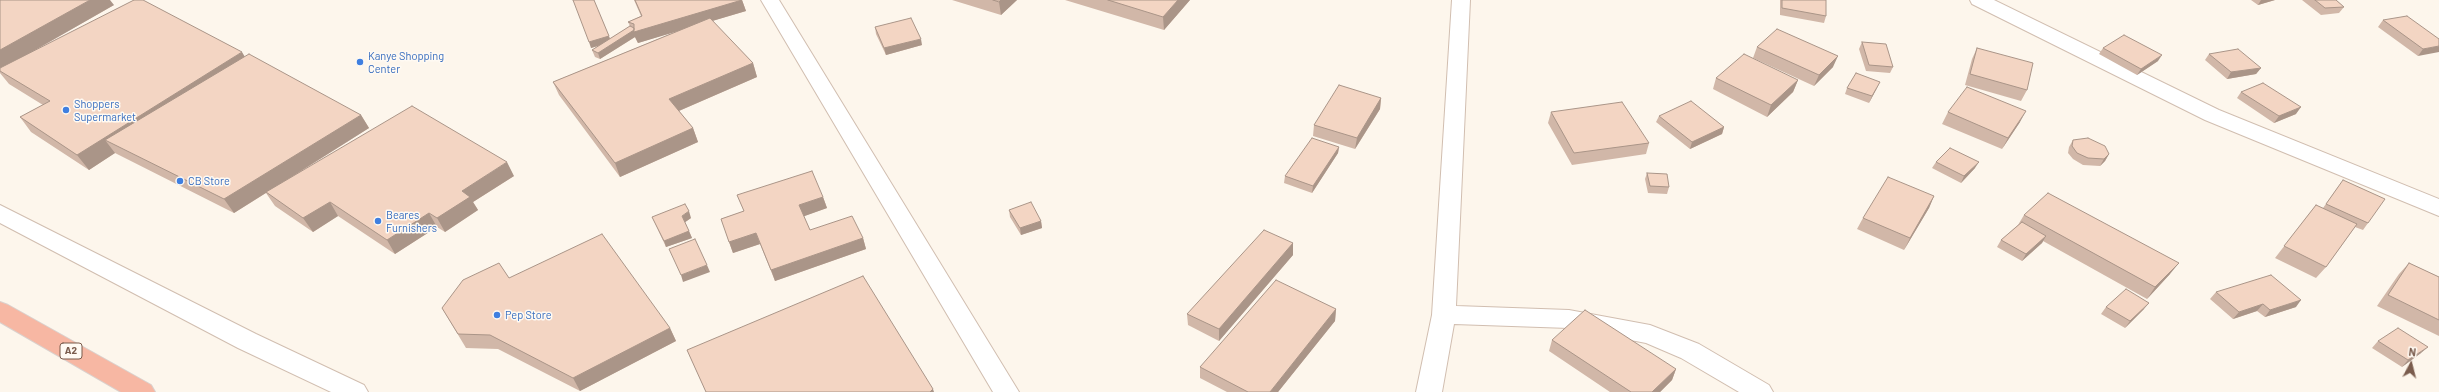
<!DOCTYPE html>
<style>
body{margin:0}
#map{position:relative;width:2439px;height:392px;overflow:hidden;background:#fdf6ec;font-family:Barlow,sans-serif}
canvas{display:block}
.north{position:absolute;left:2391px;top:344px;width:40px;height:40px;-webkit-text-stroke:3px #fffaf3;paint-order:stroke;rotate:7deg;font-size:11px;font-weight:700;line-height:16px;text-align:center;color:#7a5c4d}
.north::after{content:'';display:block;margin:auto;width:14px;height:18px;background:#7a5c4d;clip-path:polygon(50% 0,100% 100%,50% 72%,0 100%)}
</style>
<div id="map">
<canvas width="2439" height="392"></canvas>
<div class="north">N</div>
</div>
<script>
const ctx = document.querySelector('canvas').getContext('2d');
ctx.lineJoin = 'round';
const poly = rows => new Path2D(rows.map(r => 'M' + r).join(''));
function stroke(path, color, width, dash) { ctx.strokeStyle = color; ctx.lineWidth = width; ctx.lineCap = dash ? 'butt' : 'round'; ctx.setLineDash(dash || []); ctx.stroke(path); }
function fill(path, color) { ctx.fillStyle = color; ctx.fill(path, 'evenodd'); }
function label(font, color, halo, rows, align = 'center') {
  ctx.font = font + ' Barlow,sans-serif'; ctx.lineWidth = 3; ctx.setLineDash([]); ctx.textBaseline = 'middle'; ctx.strokeStyle = halo; ctx.fillStyle = color; for (const [text, x, y, turn = 0] of rows) {
    ctx.save(); ctx.translate(x, y); ctx.rotate((+turn || 0) * Math.PI / 180); ctx.textAlign = isNaN(turn) ? turn : align; if (halo) ctx.strokeText(text, 0, 0); ctx.fillText(text, 0, 0); ctx.restore();
  }
}
const lane = poly([
 [0,205,256,334,364,385,368,392,331,392,238,348,0,223,0,205]
]);
const street = poly([
 [761,0,779,0,1019,392,993,392,761,0],
 [1452,0,1470,0,1456,306,1569,310,1650,325,1699,344,1769,385,1773,392,1739,392,1681,358,1646,343,1569,328,1454,324,1442,392,1416,392,1432,315,1452,0],
 [1970,0,1994,0,2219,110,2439,199,2439,216,2205,120,1972,4,1970,0]
]);
const highway = poly([
 [0,302,8,305,151,385,155,392,121,392,0,322,0,302]
]);
const wall = poly([
 [0,0,114,5,32,52,245,57,361,115,369,128,303,170,514,176,473,202,478,210,445,232,437,227,395,254,338,216,313,232,275,206,266,193,234,213,115,153,89,170,31,132,20,117,43,105,9,84,0,73],
 [594,0,610,39,630,26,628,22,641,16,634,0,742,0,746,11,712,21,753,63,757,77,679,111,693,128,698,142,620,177,559,95,553,82,680,30,638,43,635,37,600,59,595,57,592,50,598,46,591,48],
 [952,0,1017,0,1001,15],
 [1065,0,1190,0,1164,30],
 [1780,0,1826,0,1826,16,1824,23,1780,15],
 [2251,0,2275,0,2258,5],
 [2302,0,2336,0,2344,7,2339,13,2321,15],
 [2383,20,2439,39,2418,56,2378,27],
 [875,27,922,45,886,55,876,34],
 [1862,42,1893,67,1890,73,1866,71,1859,49],
 [1757,47,1833,67,1814,86,1753,58],
 [1977,48,2027,90,2021,101,1965,85,1972,59],
 [2103,48,2158,61,2137,75,2099,54],
 [2209,54,2261,68,2256,74,2227,79,2205,60],
 [1716,78,1798,80,1793,92,1767,117,1713,89],
 [1847,88,1877,88,1869,103,1845,94],
 [2241,92,2296,114,2274,123,2237,98],
 [1381,98,1380,109,1355,149,1313,136,1314,125],
 [1551,112,1649,143,1646,154,1572,165,1548,123],
 [1948,112,2020,122,2002,149,1942,124],
 [1659,116,1724,127,1722,134,1690,149,1656,122],
 [2073,140,2109,154,2105,161,2100,166,2083,165,2073,159,2068,153,2069,147],
 [1339,147,1338,153,1312,193,1284,183,1285,176],
 [1936,162,1975,168,1961,183,1932,168],
 [1647,173,1669,187,1667,194,1648,193,1645,179],
 [2338,187,2368,223,2363,230,2355,227,2326,267,2316,278,2275,258,2316,205,2323,208],
 [737,195,823,197,827,208,804,216,810,230,863,238,866,249,775,281,760,244,733,253,721,219,744,211],
 [1934,196,1929,208,1904,250,1857,229,1863,218],
 [1009,210,1041,221,1042,228,1021,235,1010,217],
 [2024,215,2170,274,2147,299,2043,241,2042,243,2022,261,1997,247,2001,240,2018,225],
 [652,217,691,218,685,222,692,238,666,247],
 [1293,243,1293,255,1219,341,1188,325,1187,314],
 [2409,263,2439,277,2439,336,2377,306,2399,274],
 [509,278,670,328,676,341,580,391,498,349,466,348,442,308],
 [2216,292,2296,307,2265,317,2257,311,2233,319,2210,299],
 [2106,307,2144,309,2125,328,2101,314],
 [1336,309,1335,321,1278,392,1227,392,1200,378,1200,367],
 [1552,340,1676,369,1672,380,1660,392,1610,392,1549,351],
 [2378,341,2421,353,2402,367,2372,348],
 [687,350,934,392,706,392]
]);
const shadedWall = poly([
 [90,0,110,0,114,5,0,70,0,50],
 [742,0,746,11,638,43,635,37,600,59,598,53,635,29],
 [1001,0,1017,0,1001,15,999,2],
 [1178,0,1190,0,1164,30,1163,17],
 [2261,0,2275,0,2258,5],
 [609,36,611,42,591,48,589,42],
 [921,39,922,45,886,55,884,48],
 [2439,46,2439,52,2418,56,2423,49],
 [242,52,251,67,105,140,115,153,89,170,77,155],
 [2162,55,2158,61,2137,75,2141,69],
 [1838,56,1833,67,1814,86,1819,75],
 [753,63,757,77,674,113,669,99],
 [2261,68,2256,74,2227,79,2231,72],
 [1798,80,1793,92,1767,117,1771,105],
 [1880,82,1877,88,1869,103,1872,96],
 [1381,98,1380,109,1355,149,1357,138],
 [2301,107,2296,114,2274,123,2279,116],
 [2026,111,2020,122,2002,149,2008,138],
 [361,115,369,128,234,213,224,199],
 [1724,127,1722,134,1690,149,1692,142],
 [693,128,698,142,620,177,615,163],
 [1339,147,1338,153,1312,193,1313,186],
 [2109,154,2105,161,2100,166,2104,159],
 [507,162,514,176,473,202,478,210,445,232,437,218,462,191],
 [1979,162,1975,168,1961,183,1964,176],
 [1934,196,1929,208,1904,250,1910,238],
 [823,197,827,208,802,217,799,205],
 [330,202,338,216,313,232,303,218],
 [689,211,691,218,684,223,682,216],
 [429,213,437,227,395,254,387,240],
 [1041,221,1042,228,1021,235,1020,228],
 [689,231,692,238,666,247,664,241],
 [756,233,760,244,733,253,729,242],
 [2046,236,2042,243,2022,261,2026,254],
 [863,238,866,249,775,281,771,270],
 [1293,243,1293,255,1219,341,1219,329],
 [2179,263,2170,274,2147,299,2155,287],
 [707,265,710,272,683,282,681,275],
 [2301,300,2296,307,2265,317,2270,310],
 [2149,303,2144,309,2125,328,2130,321],
 [2263,304,2257,311,2233,319,2239,312],
 [1336,309,1335,321,1278,392,1270,392],
 [670,328,676,341,580,391,573,378],
 [2428,347,2421,353,2402,367,2408,360],
 [1676,369,1672,380,1660,392,1652,392],
 [933,389,934,392,930,392]
]);
const building = poly([
 [0,0,90,0,0,50,0,0],
 [134,0,143,0,242,52,77,155,20,117,50,101,0,71,0,68,134,0],
 [573,0,594,0,609,36,589,42,573,0],
 [635,0,742,0,634,32,634,24,628,22,642,16,635,0],
 [993,0,1001,0,999,2,993,0],
 [1108,0,1178,0,1163,17,1108,0],
 [1782,0,1826,0,1826,16,1782,8,1782,0],
 [2315,0,2336,0,2344,7,2325,8,2315,0],
 [2407,16,2439,39,2439,46,2423,49,2383,20,2407,16],
 [710,18,753,63,669,99,693,128,615,163,553,82,710,18],
 [911,18,921,39,884,48,875,27,911,18],
 [630,26,634,28,634,30,598,53,592,50,630,26],
 [1777,29,1838,56,1819,75,1757,47,1777,29],
 [2124,35,2162,55,2141,69,2103,48,2124,35],
 [1862,42,1886,44,1893,67,1869,65,1862,42],
 [1977,48,2033,63,2027,90,1970,74,1977,48],
 [2238,49,2261,68,2231,72,2209,54,2238,49],
 [249,54,361,115,224,199,105,140,249,54],
 [1744,54,1798,80,1771,105,1716,78,1744,54],
 [1856,73,1880,82,1872,96,1847,88,1856,73],
 [2263,83,2301,107,2279,116,2241,92,2263,83],
 [1339,85,1381,98,1357,138,1314,125,1339,85],
 [1967,87,2026,111,2008,138,1948,112,1967,87],
 [1691,101,1724,127,1692,142,1659,116,1691,101],
 [1622,102,1649,143,1574,153,1551,112,1622,102],
 [412,106,507,162,462,191,470,197,437,218,429,213,387,240,330,202,303,218,266,192,412,106],
 [1312,138,1339,147,1313,186,1285,176,1312,138],
 [2088,138,2105,146,2109,154,2104,159,2088,158,2077,153,2072,146,2073,140,2088,138],
 [1950,148,1979,162,1964,176,1936,162,1950,148],
 [812,171,823,197,799,205,810,230,852,216,863,238,771,270,756,233,729,242,721,219,744,211,737,195,812,171],
 [1647,173,1667,174,1669,187,1650,186,1647,173],
 [1888,177,1934,196,1910,238,1863,218,1888,177],
 [2343,180,2385,199,2368,223,2326,204,2343,180],
 [2048,193,2179,263,2155,287,2024,215,2048,193],
 [1031,202,1041,221,1020,228,1009,210,1031,202],
 [685,204,689,211,682,216,689,231,664,241,652,217,685,204],
 [2316,205,2357,224,2326,267,2284,246,2316,205],
 [2022,222,2046,236,2026,254,2001,240,2022,222],
 [1264,230,1293,243,1219,329,1187,314,1264,230],
 [602,234,670,328,573,378,490,335,458,334,442,308,463,280,499,263,509,278,602,234],
 [695,239,707,265,681,275,669,249,695,239],
 [2409,263,2439,277,2439,320,2388,295,2409,263],
 [2271,275,2301,300,2270,310,2263,304,2239,312,2216,292,2271,275],
 [863,276,933,389,930,392,706,392,687,350,863,276],
 [1276,280,1336,309,1270,392,1248,392,1200,367,1276,280],
 [2126,289,2149,303,2130,321,2106,307,2126,289],
 [1585,310,1676,369,1652,392,1631,392,1552,340,1585,310],
 [2398,328,2428,347,2408,360,2378,341,2398,328]
]);
const markers = [
 [360,62,4,"#3f7fe0"],
 [66,110,4,"#3f7fe0"],
 [180,181,4,"#3f7fe0"],
 [378,221,4,"#3f7fe0"],
 [497,315,4,"#3f7fe0"]
];
const shields = [
 [71,351,22]
];
const shieldNames = [
 ["A2",71,351]
];
const shopNames = [
 ["Kanye Shopping",368,56],
 ["Center",368,69],
 ["Shoppers",74,104],
 ["Supermarket",74,117],
 ["CB Store",188,181],
 ["Beares",386,215],
 ["Furnishers",386,228],
 ["Pep Store",505,315]
];
stroke(lane, '#d1beb0', 2);
stroke(street, '#d1beb0', 2);
stroke(highway, '#dad1cd', 2);
fill(lane, '#fff');
fill(street, '#fff');
fill(highway, '#f7b7a3');
fill(wall, '#d1b7a8');
fill(shadedWall, '#aa9588');
fill(building, '#f3d5c3');
stroke(building, '#aa9588', 1);
for (const [x, y, r, color] of markers) { const dot = new Path2D(); dot.arc(x, y, r, 0, 2 * Math.PI); ctx.fillStyle = color; ctx.fill(dot); stroke(dot, '#fffaf3', 1.5); }
for (const [x, y, w] of shields) { const box = new Path2D(); box.roundRect(x - w / 2, y - 8, w, 16, 3); ctx.fillStyle = '#fffaf3'; ctx.fill(box); stroke(box, '#7a5c4d', 1); }
label('bold 10px', '#7a5c4d', null, shieldNames);
label('11px', '#366cbe', '#fffaf3', shopNames, 'left');
</script>
